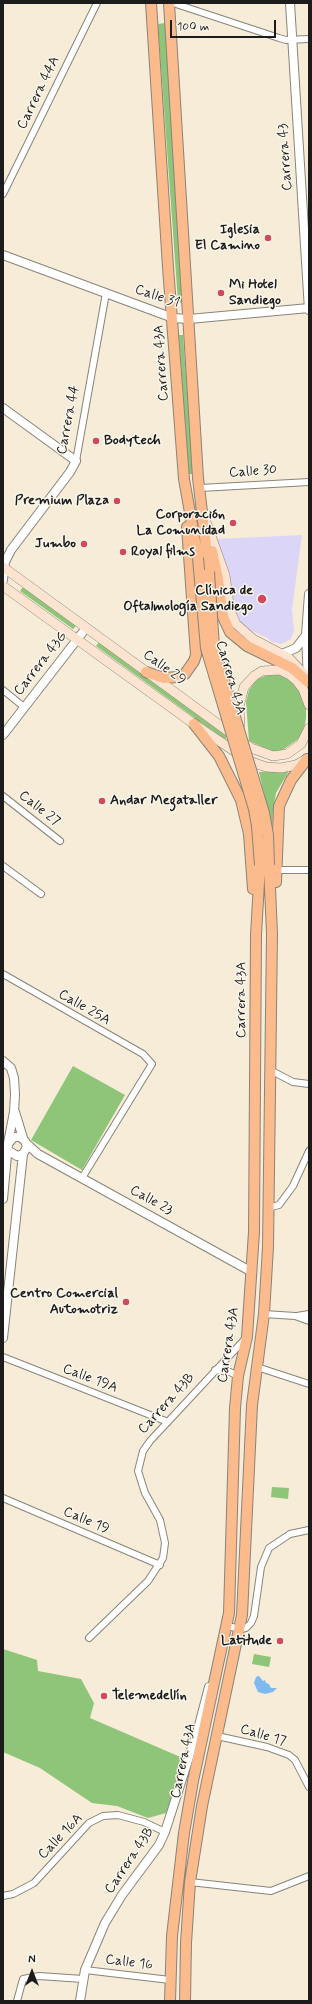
<!DOCTYPE html>
<meta charset="utf-8">
<style>
body{margin:0}
#map{position:relative;width:312px;height:2004px;overflow:hidden;background:#f6ecd7;font-family:Mynerve,sans-serif}
canvas{display:block}
.frame{position:absolute;inset:0;border:4px solid #1c1c1c;pointer-events:none}
.north{position:absolute;left:12px;top:1952px;width:40px;height:40px;-webkit-text-stroke:3px #fbf7ec;paint-order:stroke;rotate:0deg;font-size:11px;font-weight:700;line-height:16px;text-align:center;color:#1c1c1c}
.north::after{content:'';display:block;margin:auto;width:14px;height:18px;background:#1c1c1c;clip-path:polygon(50% 0,100% 100%,50% 72%,0 100%)}
.scale{position:absolute;left:170px;top:20px;width:106px;height:18px;box-sizing:border-box;border:2px solid #1c1c1c;border-top:0;padding-left:5px;font-size:12px;line-height:14px;white-space:nowrap;color:#1c1c1c;-webkit-text-stroke:3px #fbf7ec;paint-order:stroke}
</style>
<div id="map">
<canvas width="312" height="2004"></canvas>
<div class="frame"></div>
<div class="north">N</div>
<div class="scale">100 m</div>
</div>
<script>
const ctx = document.querySelector('canvas').getContext('2d');
ctx.lineJoin = 'round';
function fill(path, color) { ctx.fillStyle = color; ctx.fill(path, 'evenodd'); }
const poly = rows => new Path2D(rows.map(r => 'M' + r).join(''));
function stroke(path, color, width, dash) { ctx.strokeStyle = color; ctx.lineWidth = width; ctx.lineCap = dash ? 'butt' : 'round'; ctx.setLineDash(dash || []); ctx.stroke(path); }
function label(font, color, halo, rows, align = 'center') {
  ctx.font = font + ' Mynerve,sans-serif'; ctx.lineWidth = 3; ctx.setLineDash([]); ctx.textBaseline = 'middle'; ctx.strokeStyle = halo; ctx.fillStyle = color; for (const [text, x, y, turn = 0] of rows) {
    ctx.save(); ctx.translate(x, y); ctx.rotate((+turn || 0) * Math.PI / 180); ctx.textAlign = isNaN(turn) ? turn : align; if (halo) ctx.strokeText(text, 0, 0); ctx.fillText(text, 0, 0); ctx.restore();
  }
}
const built = poly([
 [302,535,292,609,294,631,291,639,281,644,272,642,266,637,252,631,238,621,233,614,227,569,217,539]
]);
const green = poly([
 [165,23,182,303,178,302,158,24],
 [179,335,183,335,193,474,189,474],
 [23,587,76,626,73,629,20,591],
 [99,642,227,735,225,740,96,646],
 [279,673,297,684,306,708,306,718,304,730,297,740,281,751,272,751,249,741,246,702,249,690,256,680,267,675],
 [289,771,276,793,273,810,272,829,259,772],
 [73,1066,125,1095,82,1170,31,1140],
 [272,1487,289,1488,288,1499,271,1497],
 [3,1649,37,1660,38,1671,81,1679,94,1703,90,1718,185,1759,166,1813,148,1818,117,1806,92,1803,40,1768,3,1752],
 [254,1654,271,1657,269,1667,252,1664]
]);
const water = poly([
 [259,1676,263,1681,265,1680,266,1683,269,1684,271,1688,277,1688,273,1692,265,1694,258,1692,254,1683,256,1677]
]);
const minor = poly([
 [173,3,279,38,286,40,309,39],
 [3,194,97,3],
 [76,461,106,293],
 [200,488,309,482],
 [3,690,24,707],
 [3,796,60,841],
 [3,866,41,894],
 [276,870,309,870],
 [3,974,143,1054,152,1064,82,1178],
 [270,1070,293,1082,309,1084],
 [268,1208,279,1205,293,1186,309,1151],
 [264,1314,295,1316,309,1321],
 [297,1316,309,1314],
 [3,1357,168,1422],
 [257,1367,309,1384],
 [215,1370,230,1372,238,1376],
 [3,1498,160,1565],
 [227,1626,241,1629,246,1628,251,1623,254,1616,261,1567,269,1548,290,1534,309,1530],
 [89,1638,148,1581,163,1558,165,1543,160,1520,145,1493,138,1471,143,1451,150,1441,245,1339],
 [217,1736,267,1747,289,1755,295,1760,309,1787],
 [190,1882,271,1891,309,1876],
 [3,1896,13,1894,34,1883,89,1823,103,1816,118,1815,144,1822,165,1832],
 [85,1970,170,1980],
 [17,2001,23,1979,39,1976,83,1979]
]);
const tertiary = poly([
 [290,3,309,310],
 [3,255,173,318,189,319,309,308],
 [3,408,76,461,70,472,11,550,5,562,3,580],
 [282,654,296,648,306,635],
 [308,682,306,635,309,594],
 [3,735,86,628],
 [3,1061,11,1068,14,1078,15,1094,14,1112,8,1143],
 [15,1112,23,1138],
 [27,1144,38,1154,252,1272],
 [3,1199,8,1144,14,1137,20,1137,25,1141,27,1147,23,1154,17,1156,9,1151],
 [3,1338,23,1154],
 [80,2001,85,1970,105,1923,122,1895,159,1845,165,1832,198,1729,209,1687]
]);
const secondary = poly([
 [205,519,225,575,230,611,236,624,253,639,289,658,304,674],
 [3,567,251,748,273,756,287,754,301,744,309,728],
 [3,586,194,724,249,761,266,767,281,768,296,765,307,759],
 [240,725,239,707,244,687,254,676,262,671,280,670,290,675,296,680,303,689,309,705]
]);
const primary = poly([
 [151,3,168,267,184,479,198,558],
 [169,3,198,478,209,572],
 [212,551,218,579,223,617,230,632,247,646,292,668,308,682],
 [146,672,164,678,178,677,185,674,194,661,196,655,187,527],
 [194,724,219,756,241,800,249,834,253,889],
 [276,882,279,806,291,780,307,759],
 [170,2001,172,1936,184,1833,193,1781,229,1613,235,1408,238,1376,247,1337,254,1232,256,935,260,865],
 [185,2001,186,1943,190,1882,202,1806,242,1615,252,1405,264,1314,268,1247,272,934,269,865]
]);
const primaryBridge = poly([
 [198,558,206,648,254,809,257,826,260,865],
 [209,572,214,647,264,813,268,835,269,865]
]);
const markers = [
 [268,238,4,"#d1495b"],
 [221,293,4,"#d1495b"],
 [96,441,4,"#d1495b"],
 [117,501,4,"#d1495b"],
 [233,523,4,"#d1495b"],
 [84,544,4,"#d1495b"],
 [123,552,4,"#d1495b"],
 [262,599,5,"#d1495b"],
 [102,801,4,"#d1495b"],
 [126,1302,4,"#d1495b"],
 [280,1641,4,"#d1495b"],
 [104,1696,4,"#d1495b"]
];
const streetNames = [
 ["Carrera 44A",39,93,-64],
 ["Carrera 43",286,157,-94],
 ["Calle 31",157,297,19],
 ["Carrera 43A",162,363,-94],
 ["Carrera 44",69,420,-79],
 ["Calle 30",253,472,-4],
 ["Carrera 43G",41,664,-52],
 ["Calle 29",164,668,36],
 ["Carrera 43A",230,678,74],
 ["Calle 27",39,809,38],
 ["Carrera 43A",242,1000,-90],
 ["Calle 25A",84,1008,30],
 ["Calle 23",151,1201,29],
 ["Carrera 43A",229,1345,-81],
 ["Calle 19A",90,1379,21],
 ["Carrera 43B",167,1404,-48],
 ["Calle 19",86,1521,23],
 ["Calle 17",263,1736,16],
 ["Carrera 43A",184,1761,-78],
 ["Calle 16A",61,1837,-46],
 ["Carrera 43B",130,1861,-56],
 ["Calle 16",129,1963,7]
];
const poiNames = [
 ["Iglesia",260,230],
 ["El Camino",260,246],
 ["Mi Hotel",229,285,"left"],
 ["Sandiego",229,301,"left"],
 ["Bodytech",104,441,"left"],
 ["Premium Plaza",109,501],
 ["Corporación",225,515],
 ["La Comunidad",225,531],
 ["Jumbo",76,544],
 ["Royal films",131,552,"left"],
 ["Clínica de",253,591],
 ["Oftalmología Sandiego",253,607],
 ["Andar Megataller",110,801,"left"],
 ["Centro Comercial",118,1294],
 ["Automotriz",118,1310],
 ["Latitude",272,1641],
 ["Telemedellín",112,1696,"left"]
];
fill(built, '#dbd6f7');
fill(green, '#8ec578');
fill(water, '#7ebaf0');
stroke(minor, '#89847a', 8);
stroke(tertiary, '#89847a', 10);
stroke(secondary, '#89847a', 10);
stroke(primary, '#89847a', 12);
stroke(minor, '#fff', 6);
stroke(tertiary, '#fff', 8);
stroke(secondary, '#fde4d1', 9);
stroke(primary, '#fbbb8c', 10);
stroke(primaryBridge, '#89847a', 12, []);
stroke(primaryBridge, '#fbbb8c', 10);
for (const [x, y, r, color] of markers) { const dot = new Path2D(); dot.arc(x, y, r, 0, 2 * Math.PI); ctx.fillStyle = color; ctx.fill(dot); stroke(dot, '#fbf7ec', 1.5); }
label('14px', '#1c1c1c', '#fbf7ec', streetNames);
label('bold 14px', '#1c1c1c', '#fbf7ec', poiNames, 'right');
</script>
